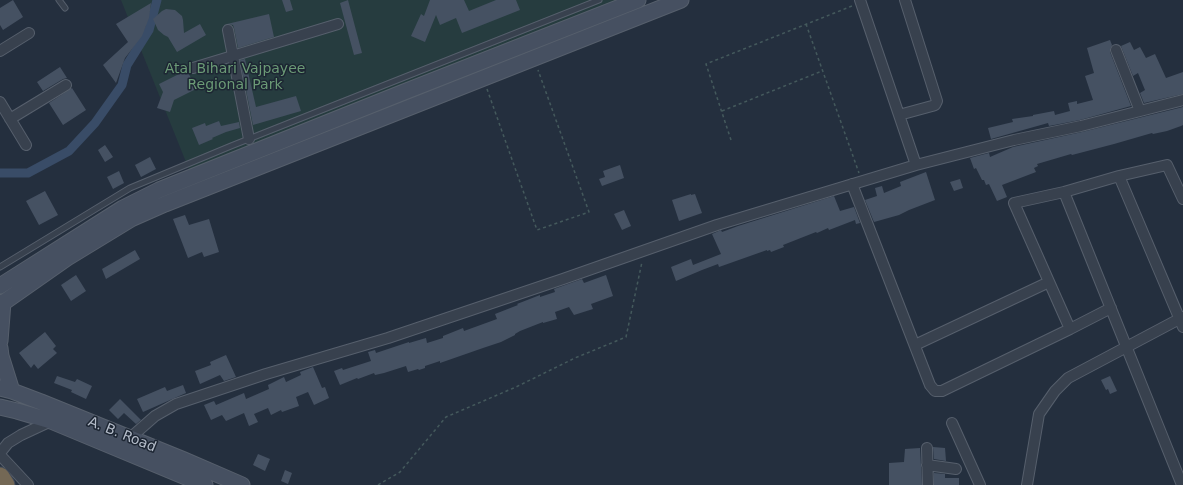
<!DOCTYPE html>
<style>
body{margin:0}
canvas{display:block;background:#242f3e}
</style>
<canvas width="1183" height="485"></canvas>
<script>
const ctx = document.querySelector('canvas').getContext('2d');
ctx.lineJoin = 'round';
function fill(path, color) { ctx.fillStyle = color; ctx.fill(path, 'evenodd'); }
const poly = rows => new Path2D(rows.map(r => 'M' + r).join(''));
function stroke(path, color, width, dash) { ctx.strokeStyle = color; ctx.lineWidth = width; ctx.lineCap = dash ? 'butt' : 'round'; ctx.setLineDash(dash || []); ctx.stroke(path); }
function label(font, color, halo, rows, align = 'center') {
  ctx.font = font + ' "DejaVu Sans",sans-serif'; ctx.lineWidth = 3; ctx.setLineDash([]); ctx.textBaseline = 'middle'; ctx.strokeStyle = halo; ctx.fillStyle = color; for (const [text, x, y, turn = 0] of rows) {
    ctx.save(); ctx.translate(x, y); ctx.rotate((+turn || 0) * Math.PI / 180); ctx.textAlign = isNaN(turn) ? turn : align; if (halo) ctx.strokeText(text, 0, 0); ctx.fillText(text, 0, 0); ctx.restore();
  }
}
const green = poly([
 [121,0,638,0,192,177]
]);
const canal = poly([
 [0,173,28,173,69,151,95,123,122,85,127,65,149,30,157,0]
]);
const building = poly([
 [13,0,23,17,3,30,0,25,0,8],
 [282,0,290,0,293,10,286,12],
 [348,0,362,53,354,55,340,3],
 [430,0,464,0,469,11,496,0,516,0,520,10,462,33,456,18,440,25,436,15,425,42,411,36,421,14,424,16],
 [151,3,149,18,142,36,125,58,116,83,103,65,128,42,116,24],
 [166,9,175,10,182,16,183,20,184,33,200,24,206,35,177,52,168,37,164,35,158,30,153,19,162,11],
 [269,14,274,37,238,48,234,28,233,25,227,24],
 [1110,40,1112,45,1110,49,1110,52,1131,106,1080,120,1049,126,1048,123,991,139,988,128,1013,122,1012,119,1033,116,1033,115,1054,111,1055,115,1070,111,1068,103,1077,101,1077,104,1093,100,1085,76,1094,73,1087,48],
 [1130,42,1134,50,1140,47,1146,58,1155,54,1166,78,1183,72,1183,94,1144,103,1140,93,1145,90,1138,73,1133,76,1121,46],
 [245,59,256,107,296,96,301,111,253,125,240,60],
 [60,67,67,78,63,79,43,91,37,82],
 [187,70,196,89,174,100,170,112,157,108,163,92,159,84],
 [72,88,86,110,63,125,49,103],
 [1183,107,1183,125,1181,126,1167,131,1153,134,1152,133,1114,144,1072,155,1071,154,1037,164,1038,166,1034,168,1036,172,1002,185,1007,197,997,201,989,184,986,185,984,180,982,180,976,168,974,169,970,158,989,153,990,157,1013,147,1082,132],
 [219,121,221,126,239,122,240,128,226,132,212,138,213,139,199,145,192,128,205,123,206,126],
 [105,145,113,157,105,162,98,150],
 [150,157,156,169,141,177,135,165],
 [620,165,624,178,602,186,599,179,605,177,603,171],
 [119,171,124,183,113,189,107,177],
 [926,172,935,200,909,210,899,215,874,222,865,200,877,196,875,188,882,186,884,193,901,186,900,182],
 [960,179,963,188,954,191,950,182],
 [45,191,58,215,39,225,26,201],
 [691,194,691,195,695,194,702,213,679,221,672,200],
 [834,196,840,211,854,207,860,223,856,224,855,220,829,230,828,228,817,233,816,232,783,245,784,247,771,252,770,250,767,251,767,250,719,267,718,264,702,270,676,281,671,267,691,259,693,265,721,254,712,234,721,230,722,232,738,226],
 [624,210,631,226,622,230,614,214],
 [185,215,189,225,209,219,219,252,204,257,202,252,188,258,173,219],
 [135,250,140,259,106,279,102,269],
 [76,275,86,291,71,301,61,285],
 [606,275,613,296,591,304,593,309,574,315,569,307,555,312,557,319,543,323,543,322,520,331,515,334,515,335,501,342,483,348,440,363,440,361,425,366,425,368,419,370,418,369,408,372,406,366,384,373,375,375,374,373,358,379,357,378,340,385,334,371,342,368,343,370,371,361,368,352,375,350,376,353,409,342,409,343,426,338,427,343,443,338,443,336,463,328,464,331,497,319,495,314,518,305,517,304,540,295,540,297,555,292,554,289,582,279,584,283],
 [45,332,56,346,53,349,57,353,38,369,34,364,31,368,19,353],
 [226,355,236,377,224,381,220,375,200,384,195,371,211,365,210,362],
 [313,367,322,388,325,387,329,398,314,405,308,392,296,397,299,406,282,412,281,410,271,415,268,408,254,414,258,422,249,426,244,413,226,421,222,415,211,420,204,405,214,401,216,405,244,393,246,399,269,389,268,385,284,377,286,382,301,375,300,372],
 [57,376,75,382,77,379,92,386,86,399,71,392,72,390,54,383],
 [1110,376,1117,391,1110,394,1108,389,1106,390,1101,380],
 [183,385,186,393,143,412,137,399,165,387,167,391],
 [120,399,141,420,136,424,124,413,118,419,109,410],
 [933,447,945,448,946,461,934,459],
 [920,448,922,485,889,485,889,463,904,462,905,449],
 [258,454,270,459,265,471,253,465],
 [285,470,292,473,288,484,281,481],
 [934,473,945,474,945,478,959,478,959,485,934,485]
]);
const path = poly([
 [806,24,859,173],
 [487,89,537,230,589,212,538,70],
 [722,111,822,71],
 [731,140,706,64,852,6],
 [378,485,400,472,446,417,516,387,575,358,626,337,642,262]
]);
const lane = poly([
 [59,0,65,8],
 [0,267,130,188,231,146,599,0]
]);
const street = poly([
 [228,30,249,139],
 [1116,50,1140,111],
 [0,51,29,33],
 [193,68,338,24],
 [0,102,26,145],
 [899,115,932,106,935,105,937,101,905,0],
 [10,119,66,85],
 [916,165,1014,140,1081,126,1183,100],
 [1119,176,1183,327],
 [852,184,930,385,935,391,942,391,1070,329],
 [1064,192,1182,485],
 [1111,308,1070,329,1014,203,1064,192,1119,176,1167,165,1183,199],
 [915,345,1049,282],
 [952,423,980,485],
 [130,438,155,416,176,404,266,374,388,338,563,279,717,225,916,165,860,0],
 [927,448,928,485],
 [0,453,8,443,21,435,51,421],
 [0,455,28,485],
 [927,465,956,469],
 [1027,485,1039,414,1055,391,1068,378,1183,317]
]);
const secondary = poly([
 [0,286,123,208,159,190,404,92,638,0],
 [0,305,67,258,131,219,165,204,681,0],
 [0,341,3,302],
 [0,348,1,356,12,391],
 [0,388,12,391,41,402,184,460,242,485],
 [0,407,17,411,51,421,205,485]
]);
const highway = poly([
 [0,477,5,485]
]);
const parkNames = [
 ["Atal Bihari Vajpayee",235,69],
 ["Regional Park",235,85]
];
const streetNames = [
 ["A. B. Road",122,435,22]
];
fill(green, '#263c3f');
stroke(canal, '#394c67', 9);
fill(building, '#455162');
stroke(lane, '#565f6c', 7);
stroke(street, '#565f6c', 12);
stroke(secondary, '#565f6c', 17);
stroke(highway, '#434c59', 21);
stroke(path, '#44595c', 1.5, [3, 3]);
stroke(lane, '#38414e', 5);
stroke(street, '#38414e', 10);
stroke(secondary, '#465061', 15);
stroke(highway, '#746855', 19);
label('14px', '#6b9a76', '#1d2633', parkNames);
label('14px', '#b4bcc9', '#1d2633', streetNames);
</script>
